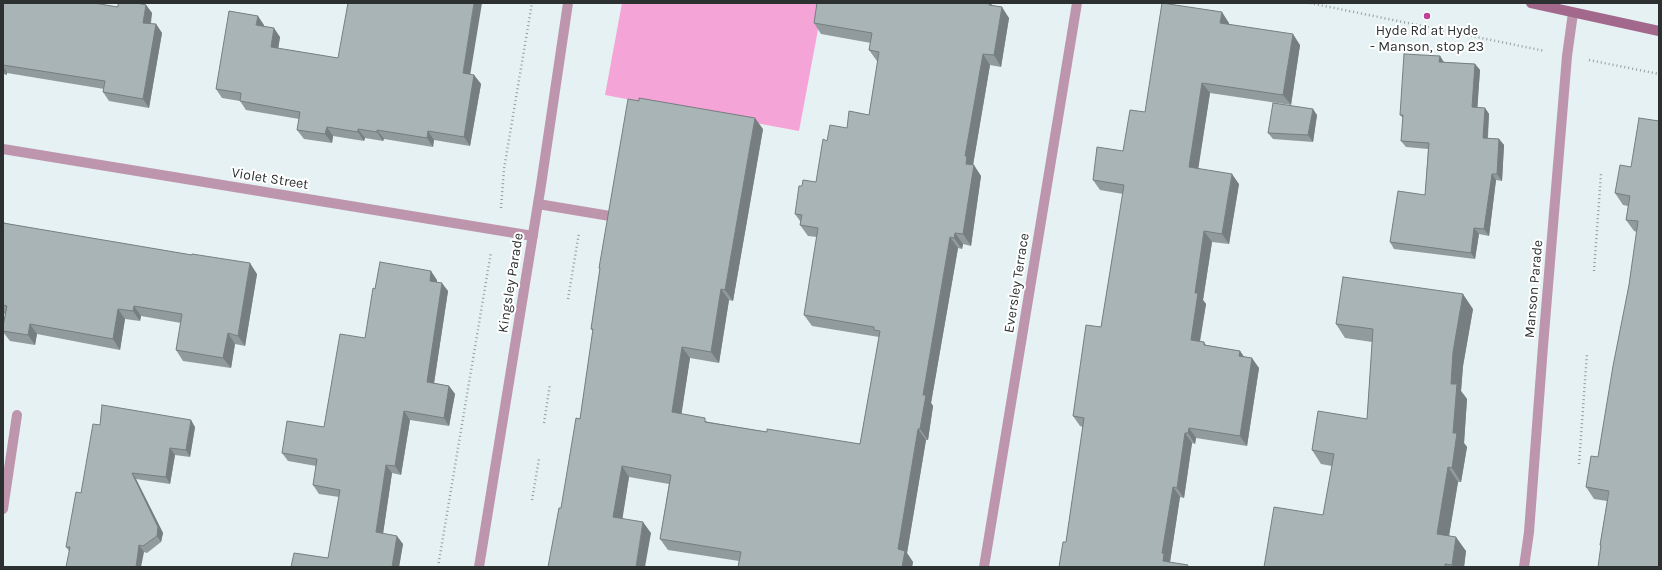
<!DOCTYPE html>
<style>
body{margin:0}
#map{position:relative;width:1662px;height:570px;overflow:hidden;background:#e5f1f3;font-family:Karla,sans-serif}
canvas{display:block}
.frame{position:absolute;inset:0;border:4px solid #2c3031;pointer-events:none}
</style>
<div id="map">
<canvas width="1662" height="570"></canvas>
<div class="frame"></div>
</div>
<script>
const ctx = document.querySelector('canvas').getContext('2d');
ctx.lineJoin = 'round';
function fill(path, color) { ctx.fillStyle = color; ctx.fill(path, 'evenodd'); }
const poly = rows => new Path2D(rows.map(r => 'M' + r).join(''));
function stroke(path, color, width, dash) { ctx.strokeStyle = color; ctx.lineWidth = width; ctx.lineCap = dash ? 'butt' : 'round'; ctx.setLineDash(dash || []); ctx.stroke(path); }
function label(font, color, halo, rows, align = 'center') {
  ctx.font = font + ' Karla,sans-serif'; ctx.lineWidth = 4; ctx.setLineDash([]); ctx.textBaseline = 'middle'; ctx.strokeStyle = halo; ctx.fillStyle = color; for (const [text, x, y, turn = 0] of rows) {
    ctx.save(); ctx.translate(x, y); ctx.rotate((+turn || 0) * Math.PI / 180); ctx.textAlign = isNaN(turn) ? turn : align; if (halo) ctx.strokeText(text, 0, 0); ctx.fillText(text, 0, 0); ctx.restore();
  }
}
const green = poly([
 [622,3,823,3,799,131,605,95]
]);
const path = poly([
 [1310,3,1545,51],
 [1589,60,1659,74],
 [501,208,504,169,532,3],
 [1594,271,1601,174],
 [568,299,579,233],
 [544,423,550,384],
 [1579,464,1587,353],
 [532,500,539,459],
 [438,567,491,252]
]);
const lane = poly([
 [538,204,610,216]
]);
const street = poly([
 [3,149,533,236],
 [3,509,17,415],
 [479,567,541,185,568,3],
 [984,567,1077,3],
 [1524,567,1529,532,1543,346,1567,56,1573,13]
]);
const secondary = poly([
 [1531,3,1659,31]
]);
const wall = poly([
 [3,3,118,7,146,5,152,13,151,24,156,24,162,33,149,108,109,101,103,92,104,89,7,73,7,75,3,74],
 [991,3,993,6,1009,18,1001,67,990,65,973,165,981,176,971,246,963,244,962,249,958,248,931,403,933,406,928,440,926,440,907,553,913,562,912,567,738,567,739,561,668,550,660,539,669,484,629,477,622,518,651,533,561,508,580,419,593,331,591,329,600,269,599,268,763,129,733,301,729,300,719,363,690,358,681,414,709,422,767,432,860,444,879,337,812,326,804,315,817,237,808,236,800,225,800,221,795,214,802,186,816,182,827,141,847,128,869,115,878,61,877,61,869,50,871,43,821,34,814,23],
 [1229,23,1229,24,1300,45,1291,105,1210,93,1198,168,1239,184,1229,244,1212,242,1203,300,1206,304,1200,342,1204,342,1206,345,1240,351,1244,357,1259,368,1247,446,1196,438,1195,444,1192,443,1184,498,1180,497,1170,562,1189,567,1066,542,1083,427,1080,426,1073,416,1101,327,1123,194,1100,190,1093,180,1123,151,1145,112],
 [264,25,264,26,280,37,278,49,338,58,474,75,481,84,470,146,434,140,433,147,384,139,383,141,365,138,364,141,333,136,332,143,304,139,297,130,299,119,246,110,240,101,222,98,216,89],
 [1440,56,1444,62,1475,64,1480,70,1477,108,1485,108,1489,114,1488,138,1499,139,1504,145,1502,181,1496,180,1489,236,1479,234,1475,259,1394,249,1390,242,1425,195,1428,149,1406,147,1401,141,1403,118,1400,115],
 [1317,115,1313,142,1273,139,1268,133],
 [1659,121,1601,547,1600,545,1607,501,1594,499,1586,487,1598,457,1629,285,1637,232,1634,231,1626,220,1628,206,1623,205,1615,193],
 [3,221,5,223,257,274,245,346,235,344,231,368,183,361,176,350,181,323,141,316,140,321,125,319,120,350,37,334,35,345,10,341,3,332,3,326,5,314,3,314],
 [437,280,437,282,448,291,434,383,449,386,455,394,449,426,410,420,401,475,392,473,383,533,403,544,399,567,291,567,328,558,339,497,319,494,313,485,316,466,288,461,282,453,324,427,365,338,375,289],
 [1473,309,1463,366,1461,391,1467,399,1464,443,1467,447,1461,482,1458,482,1449,535,1466,551,1464,567,1264,567,1323,515,1332,466,1321,464,1312,450,1367,419,1372,342,1345,338,1336,324],
 [100,425,195,427,190,457,175,455,170,484,136,479,163,533,161,542,147,553,144,552,69,551,66,547]
]);
const shadedWall = poly([
 [474,3,482,3,469,82,463,73],
 [146,5,152,13,149,31,143,23],
 [1002,7,1009,18,1001,67,994,55],
 [1222,12,1229,23,1228,33,1220,23],
 [258,16,264,25,263,34,256,25],
 [156,24,162,33,149,108,143,99],
 [274,28,280,37,277,56,271,47],
 [1293,34,1300,45,1291,105,1283,95],
 [983,54,990,65,973,165,974,165,981,176,971,246,963,234,966,164,965,156],
 [1440,56,1444,63,1439,62],
 [1475,64,1480,70,1477,114,1472,107],
 [3,67,7,73,7,75,3,69],
 [474,75,481,84,470,146,464,137],
 [1202,83,1210,93,1197,177,1189,167],
 [1485,108,1489,114,1487,144,1483,138],
 [1313,109,1317,115,1313,142,1308,135],
 [755,118,763,129,733,301,725,290],
 [327,127,333,136,332,143,325,134],
 [358,129,365,138,364,141,358,132],
 [377,130,384,139,383,141,377,132],
 [428,131,434,140,433,147,427,138],
 [1499,139,1504,145,1502,181,1497,174],
 [1232,174,1239,184,1229,244,1222,234],
 [1492,174,1496,180,1489,236,1484,229],
 [1474,228,1479,234,1475,259,1471,253],
 [1204,231,1212,242,1203,300,1206,304,1198,351,1191,340,1195,293],
 [955,233,963,244,962,249,954,238],
 [950,237,958,248,931,403,933,406,928,440,920,429,923,395],
 [250,263,257,274,245,346,238,336],
 [431,271,437,280,436,289,430,281],
 [442,283,448,291,433,390,427,382],
 [721,289,729,300,719,363,711,352],
 [1463,294,1473,309,1463,366,1461,391,1467,399,1464,443,1467,447,1461,482,1452,468,1453,433,1451,384,1453,352],
 [134,306,141,316,140,321,133,311],
 [118,309,125,319,120,350,113,339],
 [30,324,37,334,35,345,28,335],
 [228,333,235,344,231,368,223,358],
 [682,347,690,358,680,424,672,412],
 [1240,351,1247,361,1239,356],
 [1252,358,1259,368,1247,446,1240,436],
 [449,386,455,394,449,426,444,418],
 [404,411,410,420,401,475,395,466],
 [191,420,195,427,190,457,186,450],
 [1189,428,1196,438,1195,444,1188,433],
 [918,429,926,440,907,553,913,562,912,567,902,567,898,549],
 [1185,433,1192,443,1184,498,1177,488],
 [170,448,175,455,170,484,166,477],
 [386,465,392,473,382,541,376,532],
 [622,466,629,477,621,528,613,517],
 [1448,467,1458,482,1447,548,1437,534],
 [132,473,136,479,163,533,161,542,157,536],
 [1173,487,1180,497,1170,562,1171,564,1163,561,1162,553],
 [643,522,651,533,645,567,636,567],
 [397,536,403,544,399,567,392,567],
 [1456,537,1466,551,1464,567,1454,567,1452,565],
 [139,545,144,552,141,567,136,567]
]);
const building = poly([
 [3,3,94,3,118,7,118,3,137,3,146,5,143,23,156,24,143,99,103,92,105,81,3,65,3,3],
 [348,3,474,3,463,73,474,75,464,137,428,131,427,138,377,130,377,132,358,129,358,132,327,127,325,134,297,130,300,112,240,101,241,93,216,89,229,11,258,16,256,25,274,28,271,47,338,58,348,3],
 [817,3,990,3,989,5,1002,7,994,55,983,54,965,156,967,156,966,164,974,165,963,234,955,233,954,238,950,237,923,395,926,395,920,429,918,429,898,549,905,551,902,567,738,567,741,552,660,539,671,475,622,466,613,517,643,522,636,567,548,567,559,508,561,508,576,418,580,419,593,329,591,329,600,268,599,268,628,99,639,101,639,98,755,118,725,290,721,289,711,352,682,347,672,412,705,418,705,422,767,432,767,429,860,444,880,331,874,330,874,327,804,315,818,228,800,225,802,215,795,214,799,186,802,186,803,180,816,182,823,139,827,141,830,125,847,128,849,111,869,115,879,52,869,50,872,33,814,23,817,3],
 [1162,3,1222,12,1220,23,1293,34,1283,95,1202,83,1189,167,1232,174,1222,234,1204,231,1195,293,1198,293,1191,340,1204,342,1204,345,1240,351,1239,356,1252,358,1240,436,1189,428,1188,433,1185,433,1177,488,1173,487,1162,553,1164,554,1163,561,1188,565,1187,567,1059,567,1063,542,1066,542,1084,418,1073,416,1086,325,1101,327,1124,185,1093,180,1097,147,1123,151,1130,110,1145,112,1162,3],
 [1404,54,1440,56,1439,62,1475,64,1472,107,1485,108,1483,138,1499,139,1497,174,1492,174,1484,229,1474,228,1471,253,1390,242,1398,191,1425,195,1429,143,1401,141,1403,115,1400,115,1404,54],
 [1273,103,1313,109,1308,135,1268,133,1273,103],
 [1639,118,1659,121,1659,567,1598,567,1601,545,1600,545,1609,491,1586,487,1591,456,1598,457,1613,366,1629,285,1638,221,1626,220,1630,196,1615,193,1620,165,1631,167,1639,118],
 [3,223,192,255,192,254,250,263,238,336,228,333,223,358,176,350,182,314,134,306,133,311,118,309,113,339,30,324,28,335,3,331,3,326,7,306,3,305,3,223],
 [380,262,431,271,430,281,442,283,427,382,449,386,444,418,404,411,395,466,386,465,376,532,397,536,392,567,291,567,294,553,328,558,340,490,313,485,317,459,282,453,287,421,324,427,340,334,365,338,373,288,375,289,380,262],
 [1343,277,1463,294,1453,352,1451,384,1457,384,1453,433,1457,433,1452,468,1448,467,1437,534,1456,537,1452,565,1445,564,1445,567,1264,567,1274,507,1323,515,1334,454,1312,450,1318,411,1367,419,1373,329,1336,324,1343,277],
 [102,405,191,420,186,450,170,448,166,477,132,473,158,527,157,536,143,546,139,545,136,567,66,567,70,547,66,547,76,492,81,493,93,424,100,425,102,405]
]);
const markers = [
 [1427,16,4,"#bc4397"]
];
const poiNames = [
 ["Hyde Rd at Hyde",1427,31],
 ["- Manson, stop 23",1427,47]
];
const streetNames = [
 ["Violet Street",270,179,9],
 ["Kingsley Parade",511,283,-81],
 ["Eversley Terrace",1017,283,-81],
 ["Manson Parade",1534,289,-85]
];
fill(green, '#f5a4d7');
stroke(path, '#959e9f', 2.5, [1, 3]);
stroke(lane, '#bd95ad', 10);
stroke(street, '#bd95ad', 10);
stroke(secondary, '#a2698d', 10);
fill(wall, '#919b9d');
fill(shadedWall, '#767e7f');
fill(building, '#a9b4b6');
stroke(building, '#767e7f', 1);
for (const [x, y, r, color] of markers) { const dot = new Path2D(); dot.arc(x, y, r, 0, 2 * Math.PI); ctx.fillStyle = color; ctx.fill(dot); stroke(dot, '#fff', 1.5); }
label('14px', '#2c3031', '#fff', poiNames);
label('14px', '#2c3031', '#fff', streetNames);
</script>
